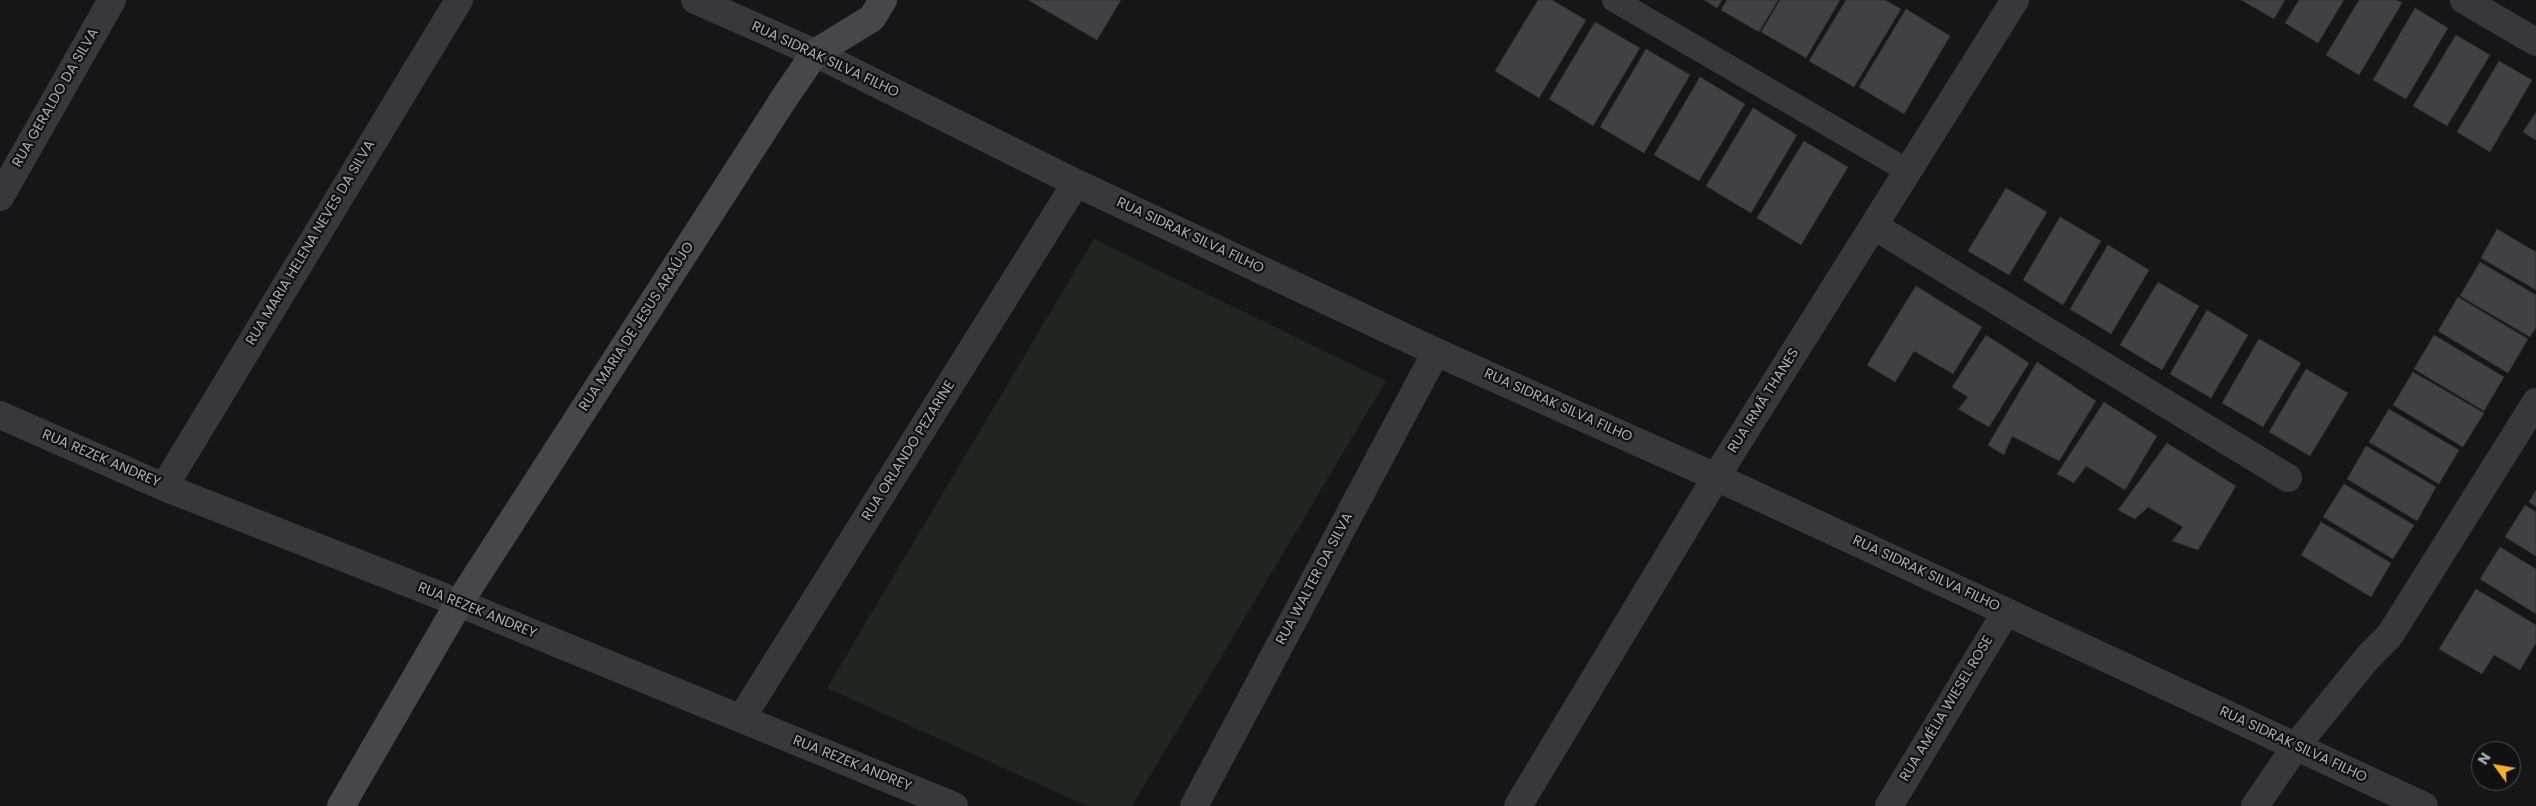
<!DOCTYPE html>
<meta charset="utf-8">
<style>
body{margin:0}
#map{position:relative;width:2536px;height:806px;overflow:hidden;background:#161618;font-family:Poppins,sans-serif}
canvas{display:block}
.north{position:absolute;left:2471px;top:741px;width:50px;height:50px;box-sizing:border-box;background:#111113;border:1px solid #4d4f55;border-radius:50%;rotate:302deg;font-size:14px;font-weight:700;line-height:20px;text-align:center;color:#a8adb8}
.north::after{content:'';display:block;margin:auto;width:18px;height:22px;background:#f2b134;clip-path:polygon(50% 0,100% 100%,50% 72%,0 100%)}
</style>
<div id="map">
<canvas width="2536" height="806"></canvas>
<div class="north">N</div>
</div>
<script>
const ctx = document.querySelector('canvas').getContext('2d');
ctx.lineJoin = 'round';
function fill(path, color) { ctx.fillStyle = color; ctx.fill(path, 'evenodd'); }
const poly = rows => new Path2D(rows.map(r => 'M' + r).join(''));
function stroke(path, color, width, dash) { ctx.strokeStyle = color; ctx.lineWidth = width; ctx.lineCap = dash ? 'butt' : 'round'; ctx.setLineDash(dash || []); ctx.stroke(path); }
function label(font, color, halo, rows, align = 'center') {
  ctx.font = font + ' Poppins,sans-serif'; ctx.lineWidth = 4.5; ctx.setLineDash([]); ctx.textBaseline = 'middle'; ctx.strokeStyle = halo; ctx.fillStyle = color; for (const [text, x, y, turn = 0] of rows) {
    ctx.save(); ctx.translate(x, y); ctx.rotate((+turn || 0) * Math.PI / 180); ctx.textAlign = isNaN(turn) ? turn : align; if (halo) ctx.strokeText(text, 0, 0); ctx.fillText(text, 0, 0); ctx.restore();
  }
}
const green = poly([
 [1094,239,1386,381,1132,806,1087,806,827,688]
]);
const building = poly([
 [1028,0,1121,0,1097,40,1028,0],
 [1538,0,1552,0,1586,20,1539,98,1495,71,1538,0],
 [1704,0,1722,0,1717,8,1704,0],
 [1727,0,1778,0,1759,32,1721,10,1727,0],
 [1780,0,1840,0,1806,58,1761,32,1780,0],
 [1846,0,1885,0,1901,9,1854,87,1809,61,1846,0],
 [2241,0,2285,0,2274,19,2241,0],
 [2299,0,2344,0,2318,43,2285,23,2299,0],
 [2359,0,2397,0,2402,3,2359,75,2326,55,2359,0],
 [2415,8,2448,28,2406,99,2373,80,2415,8],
 [1906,9,1950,36,1904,114,1859,87,1906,9],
 [1595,22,1640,48,1593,126,1549,99,1595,22],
 [2456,35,2490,55,2447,126,2413,106,2456,35],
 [1646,49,1690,75,1644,153,1600,127,1646,49],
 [2499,61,2532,80,2490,152,2457,132,2499,61],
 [1700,77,1745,104,1699,181,1654,155,1700,77],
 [1753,108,1797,135,1751,213,1706,186,1753,108],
 [2536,112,2536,140,2523,132,2536,112],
 [1804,141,1848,167,1801,245,1757,218,1804,141],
 [2006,188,2047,212,2009,275,1968,251,2006,188],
 [2060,217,2101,241,2063,305,2023,280,2060,217],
 [2497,229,2536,252,2536,290,2481,258,2497,229],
 [2108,245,2149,270,2111,334,2070,309,2108,245],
 [2480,262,2536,295,2536,327,2530,337,2460,296,2480,262],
 [2158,282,2199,306,2162,370,2120,345,2158,282],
 [1916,286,1982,327,1953,374,1914,351,1895,382,1867,365,1916,286],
 [2458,297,2528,339,2508,373,2438,331,2458,297],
 [2207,310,2248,335,2211,398,2170,374,2207,310],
 [1986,335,2029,363,1989,427,1958,409,1968,397,1952,387,1986,335],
 [2434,335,2504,377,2484,411,2414,369,2434,335],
 [2259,339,2301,363,2263,427,2222,403,2259,339],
 [2037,362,2096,401,2059,461,2012,436,2004,455,1988,445,2037,362],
 [2306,369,2348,393,2310,456,2269,432,2306,369],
 [2413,372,2484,413,2463,447,2393,405,2413,372],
 [2104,402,2157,436,2125,490,2086,466,2074,483,2057,474,2104,402],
 [2389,409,2459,450,2439,484,2369,442,2389,409],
 [2167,443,2236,486,2198,550,2172,541,2183,527,2148,507,2135,519,2118,510,2167,443],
 [2366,446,2436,487,2417,521,2347,479,2366,446],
 [2344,484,2414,525,2393,559,2323,517,2344,484],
 [2536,490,2536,507,2529,502,2536,490],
 [2525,505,2536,512,2536,556,2505,537,2525,505],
 [2321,522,2391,563,2371,597,2301,555,2321,522],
 [2500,547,2536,569,2536,614,2480,579,2500,547],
 [2476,589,2536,625,2536,643,2520,670,2494,655,2482,674,2439,649,2476,589]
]);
const lane = poly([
 [1614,0,1908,171]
]);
const street = poly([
 [695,0,815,53,1076,183,1436,352,1716,477,2424,806],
 [2464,0,2536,42],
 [0,197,112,0],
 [1874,226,2288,478],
 [0,415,164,487,459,603,954,806],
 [164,487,459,0],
 [741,719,1076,183],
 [1194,806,1436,352],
 [1518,806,1716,477,2015,0],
 [1889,806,2006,612],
 [2255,806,2296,746,2369,656,2390,635,2536,402]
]);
const secondary = poly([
 [341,806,459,603,785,97,815,53,872,18,883,0]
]);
const streetNames = [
 ["RUA SIDRAK SILVA FILHO",825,60,25],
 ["RUA GERALDO DA SILVA",56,98,-60],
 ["RUA SIDRAK SILVA FILHO",1190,236,25],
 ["RUA MARIA HELENA NEVES DA SILVA",311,243,-59],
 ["RUA MARIA DE JESUS ARAÚJO",637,327,-57],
 ["RUA IRMÃ THANES",1764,401,-58],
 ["RUA SIDRAK SILVA FILHO",1558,406,24],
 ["RUA ORLANDO PEZARINE",909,451,-58],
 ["RUA REZEK ANDREY",101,459,23],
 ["RUA SIDRAK SILVA FILHO",1926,574,25],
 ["RUA WALTER DA SILVA",1315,579,-62],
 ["RUA REZEK ANDREY",477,611,22],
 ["RUA AMÉLIA WIESEL ROSE",1947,709,-59],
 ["RUA SIDRAK SILVA FILHO",2293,745,25],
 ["RUA REZEK ANDREY",852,764,22]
];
fill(green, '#1e261f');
fill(building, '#404145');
stroke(building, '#303034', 1);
stroke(lane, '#37383d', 24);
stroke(street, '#37383d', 28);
stroke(secondary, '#45474d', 28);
label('14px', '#a8adb8', '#111113', streetNames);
</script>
